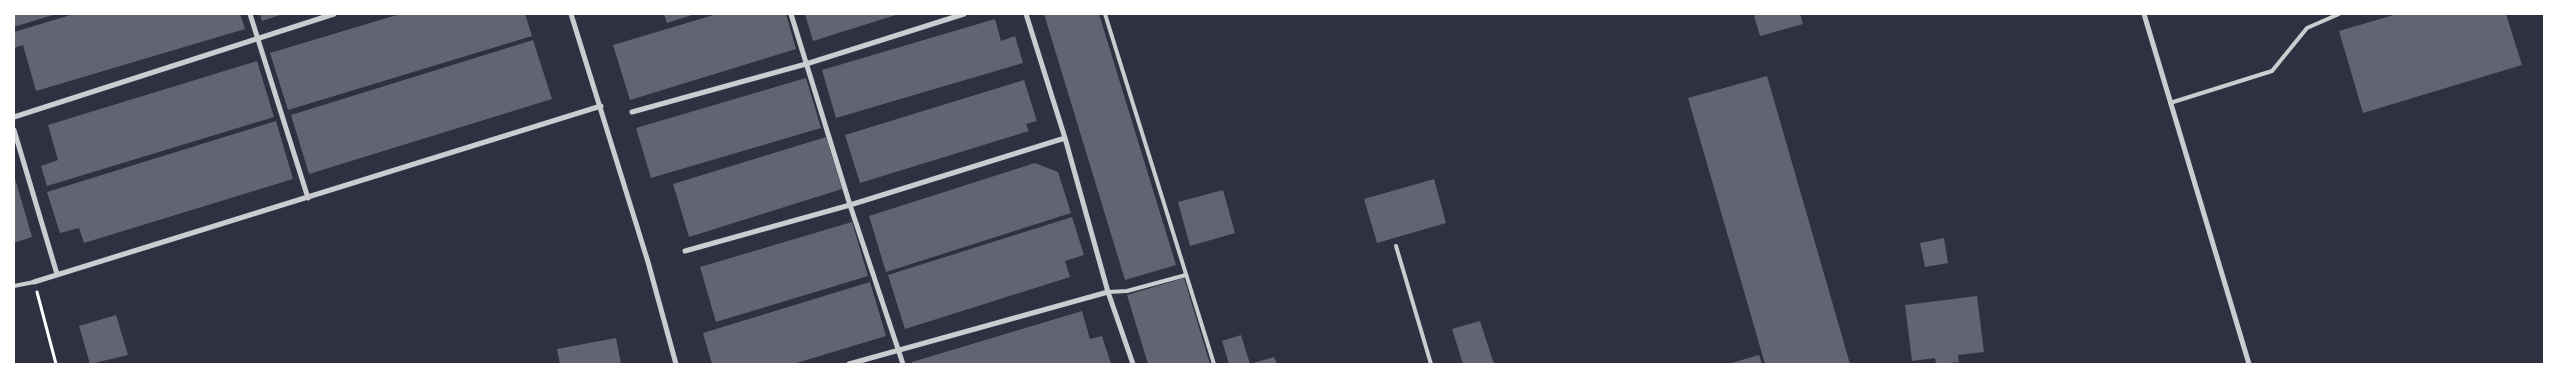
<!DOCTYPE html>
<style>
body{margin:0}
#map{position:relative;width:2558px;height:378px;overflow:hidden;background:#2d3142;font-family:Quicksand,sans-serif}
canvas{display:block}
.frame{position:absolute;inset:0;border:15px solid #fff;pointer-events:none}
</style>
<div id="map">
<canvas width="2558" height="378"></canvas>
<div class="frame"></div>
</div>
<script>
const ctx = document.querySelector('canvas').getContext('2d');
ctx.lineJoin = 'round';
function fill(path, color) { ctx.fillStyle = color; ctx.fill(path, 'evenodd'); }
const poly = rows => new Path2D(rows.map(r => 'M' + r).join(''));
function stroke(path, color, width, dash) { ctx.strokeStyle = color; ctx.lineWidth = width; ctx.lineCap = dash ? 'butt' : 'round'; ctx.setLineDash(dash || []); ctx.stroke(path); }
const building = poly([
 [14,14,56,14,14,27],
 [74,14,240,14,245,29,36,91,23,45,14,48,14,32],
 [260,14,283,14,262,21],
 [400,14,525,14,532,36,288,110,270,53],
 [664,14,695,14,667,23],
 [717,14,786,14,796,49,630,100,613,45],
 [805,14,899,14,813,41],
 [1044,14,1099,14,1176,265,1125,280],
 [1757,14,1800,14,1803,24,1760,36,1754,16],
 [2397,14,2506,14,2522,65,2363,113,2339,31],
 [995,19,1001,41,1015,36,1023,63,836,118,822,70],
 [533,40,552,99,309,174,291,115],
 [257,61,274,117,47,186,41,166,58,160,48,125],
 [1767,76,1850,364,1765,364,1688,98],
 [806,78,821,128,651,178,636,128],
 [1024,80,1037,121,1026,124,1029,131,860,183,845,135],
 [276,121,293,179,84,243,79,228,60,233,47,192],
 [826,137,842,189,689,237,673,184],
 [1035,163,1058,172,1071,213,886,272,869,216],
 [14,175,32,237,14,243],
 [1434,179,1446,223,1377,243,1364,199],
 [1223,190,1235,233,1190,246,1178,202],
 [1072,217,1084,255,1065,261,1070,277,905,329,888,275],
 [852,222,868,276,716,322,700,267],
 [1944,238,1948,263,1925,267,1920,243],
 [1184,278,1210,364,1148,364,1127,295],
 [870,282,886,336,793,364,712,364,703,333],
 [1977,296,1984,352,1958,355,1959,362,1940,364,1936,364,1935,358,1912,361,1905,305],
 [1082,311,1090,339,1102,336,1111,364,912,364,912,362],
 [116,315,128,355,90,364,79,326],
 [1480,321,1494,364,1463,364,1452,329],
 [1241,335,1250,364,1229,364,1222,341],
 [616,338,621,364,560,364,557,349],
 [1759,355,1762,364,1728,364],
 [1274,357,1277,364,1250,364]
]);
const path = poly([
 [37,292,56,364]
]);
const service = poly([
 [1105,14,1214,364],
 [2170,103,2272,71,2307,28,2339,14],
 [1396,246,1431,364],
 [14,286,34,282],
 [1108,292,1127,291,1186,275]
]);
const minor = poly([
 [250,14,308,198],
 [571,14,648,262,676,364],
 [791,14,850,205,903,364],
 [1026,14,1065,138,1108,292,1133,364],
 [2144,14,2249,364],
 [632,112,806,64,964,14],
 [14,117,334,14],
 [14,130,57,274],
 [685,251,850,205,1065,138],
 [34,282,601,106],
 [849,364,1108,292]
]);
fill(building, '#626471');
stroke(path, '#fff', 3);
stroke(service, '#caccd0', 4);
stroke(minor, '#caccd0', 5);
</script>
